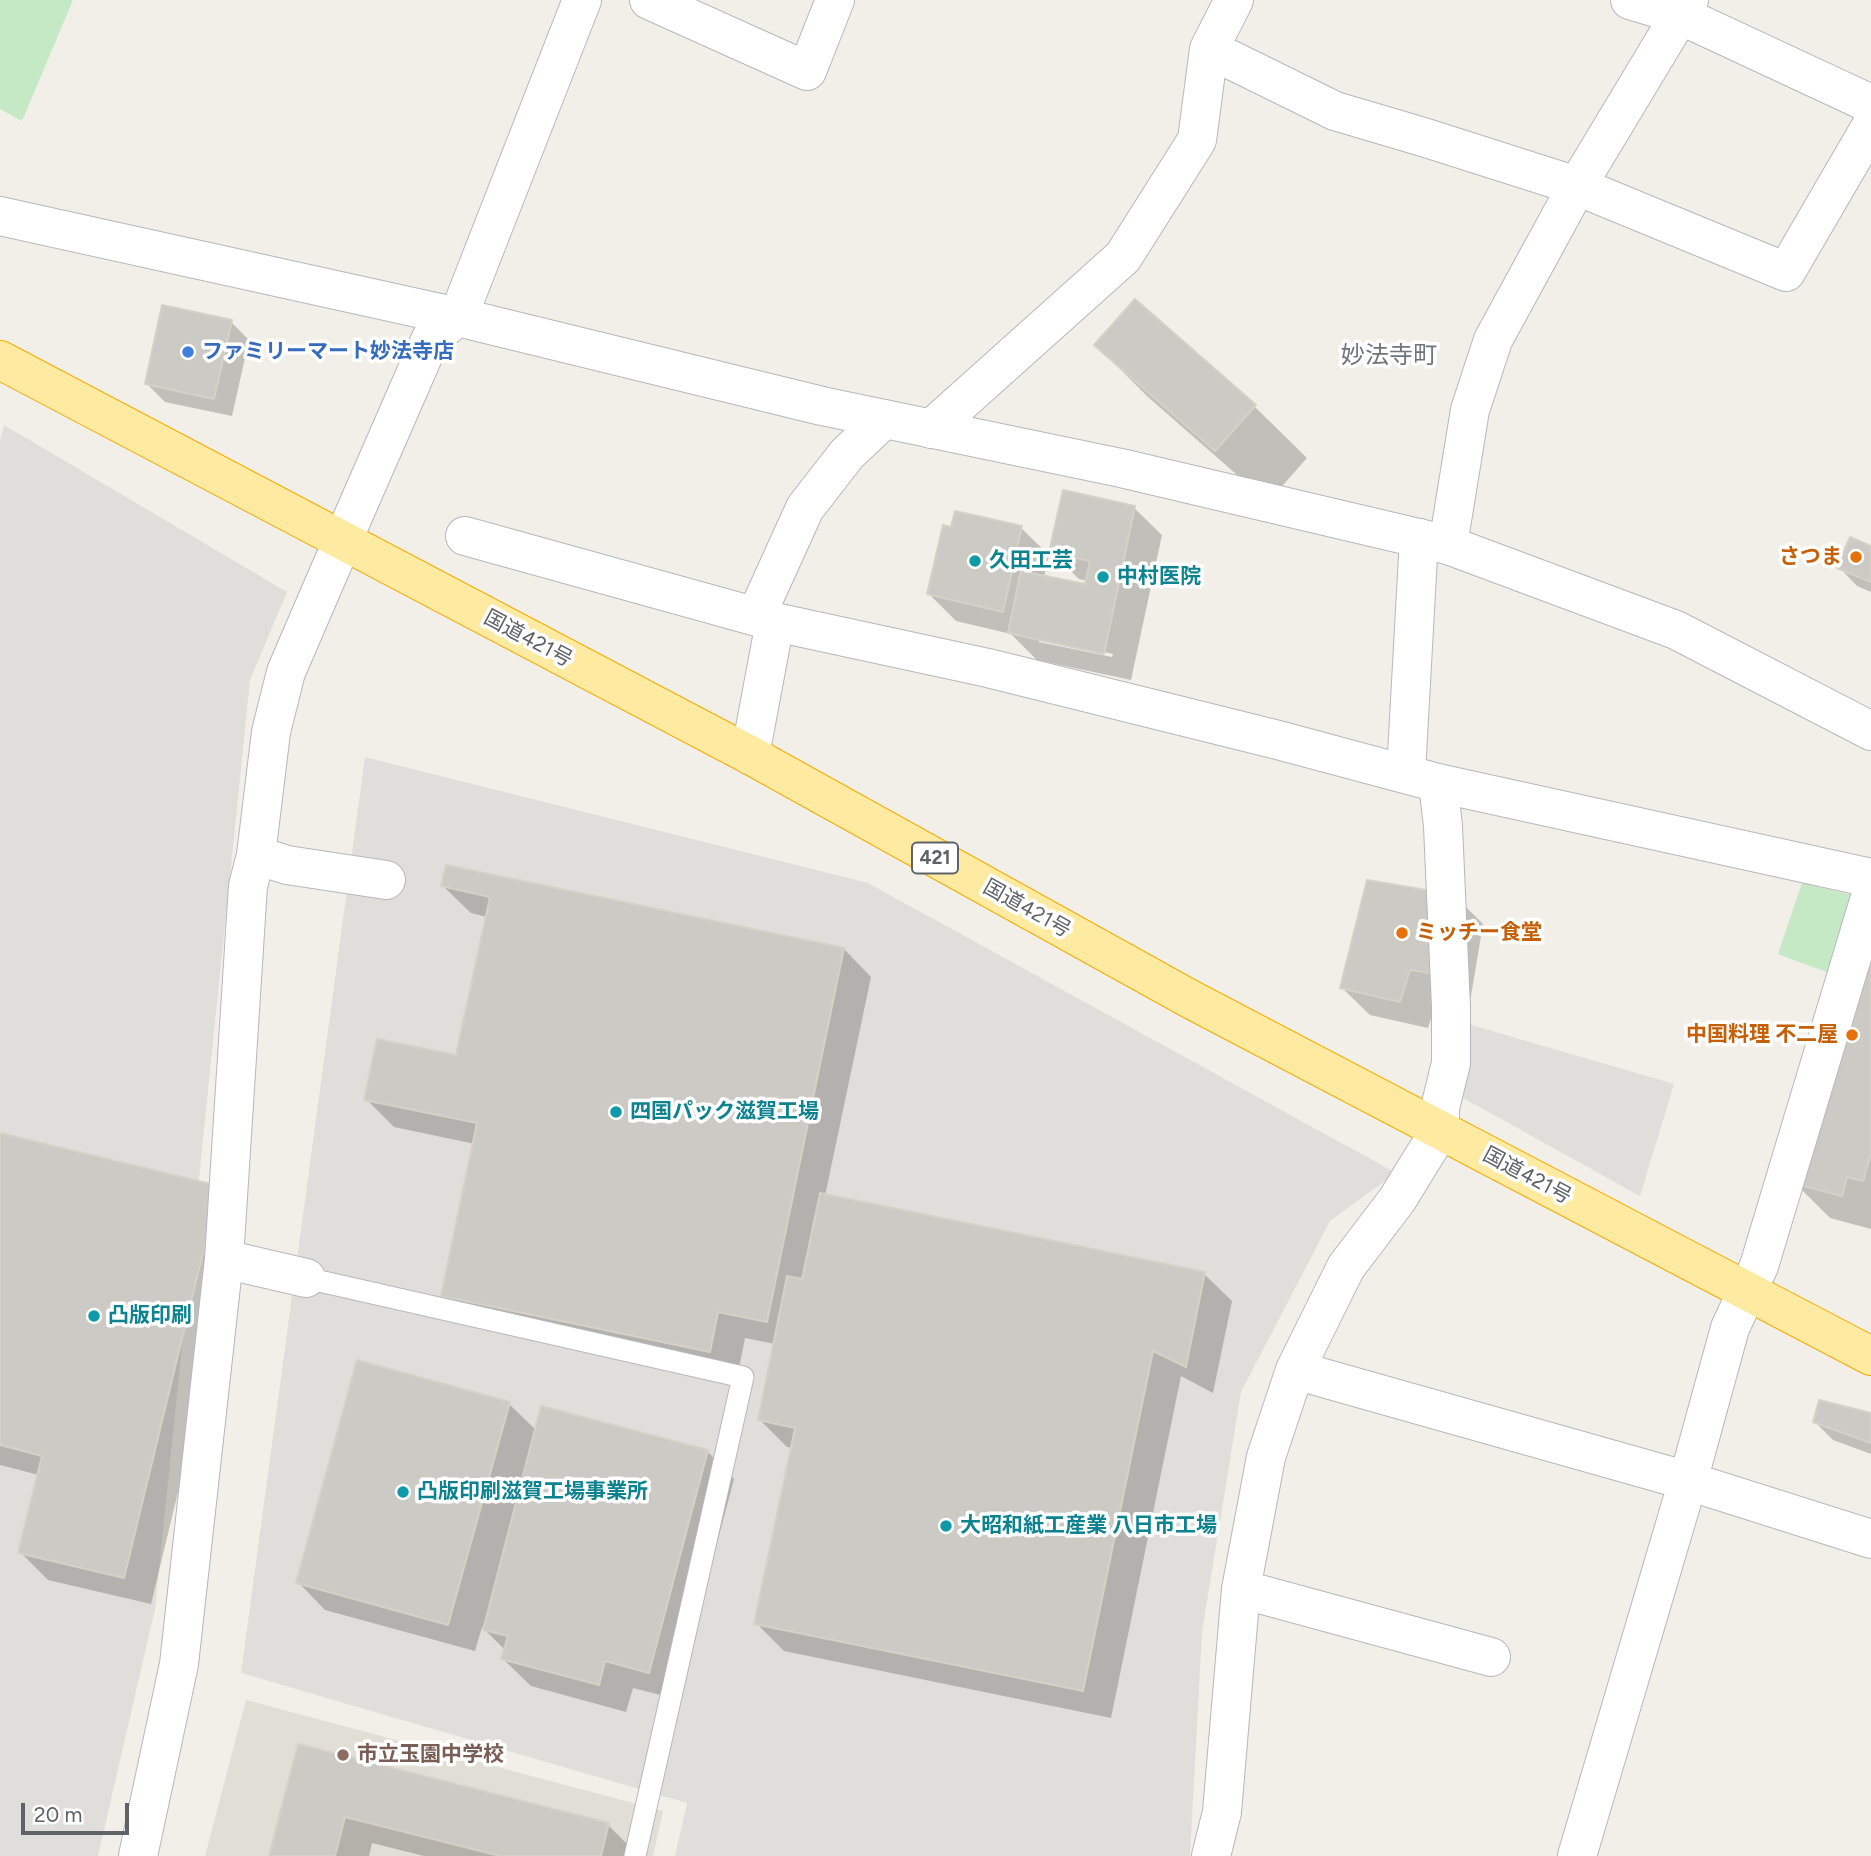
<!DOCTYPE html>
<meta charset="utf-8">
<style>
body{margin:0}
#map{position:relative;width:1871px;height:1856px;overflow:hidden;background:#f1efe8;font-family:Figtree,sans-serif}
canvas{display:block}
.scale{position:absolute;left:21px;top:1803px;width:108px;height:32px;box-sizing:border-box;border:4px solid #5f6368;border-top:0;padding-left:9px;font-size:21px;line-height:24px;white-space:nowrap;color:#5f6368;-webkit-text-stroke:5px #fff;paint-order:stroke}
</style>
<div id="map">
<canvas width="1871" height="1856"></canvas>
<div class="scale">20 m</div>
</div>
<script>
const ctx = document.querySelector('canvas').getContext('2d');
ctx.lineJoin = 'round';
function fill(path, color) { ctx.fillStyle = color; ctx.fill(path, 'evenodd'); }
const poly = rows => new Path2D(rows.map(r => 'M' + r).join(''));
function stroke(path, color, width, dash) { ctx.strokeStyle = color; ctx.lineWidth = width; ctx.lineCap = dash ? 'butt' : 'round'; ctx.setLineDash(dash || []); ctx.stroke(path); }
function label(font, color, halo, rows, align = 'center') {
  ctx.font = font + ' Figtree,"Noto Sans JP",sans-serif'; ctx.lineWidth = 7; ctx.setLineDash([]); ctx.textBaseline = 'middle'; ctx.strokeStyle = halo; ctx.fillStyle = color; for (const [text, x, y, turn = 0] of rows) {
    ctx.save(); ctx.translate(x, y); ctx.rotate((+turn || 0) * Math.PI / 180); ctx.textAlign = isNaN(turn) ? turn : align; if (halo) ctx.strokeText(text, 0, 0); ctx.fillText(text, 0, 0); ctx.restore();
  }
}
const industrial = poly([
 [4,425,287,592,250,680,155,1609,98,1856,0,1856,0,441],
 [365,757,868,883,1396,1173,1330,1221,1241,1392,1202,1632,1190,1856,675,1856,687,1803,241,1673],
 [1461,1022,1674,1084,1640,1196,1458,1095]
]);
const education = poly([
 [246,1700,663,1811,653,1856,205,1856]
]);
const green = poly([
 [0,0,73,0,22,121,0,109],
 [1802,883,1860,897,1840,977,1778,954]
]);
const shadow = poly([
 [1135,302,1255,407,1307,458,1268,502,1148,397,1096,345],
 [231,322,249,340,232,416,165,402,147,384],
 [1134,508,1162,535,1131,680,1037,660,1011,634,956,621,929,594,1021,528,1049,555,1044,577,1086,586,1087,581,1079,579,1051,552],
 [1039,638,1113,654,1112,657,1039,642],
 [1871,548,1871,592,1857,586,1839,567],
 [443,886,844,949,871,977,825,1196,1204,1274,1232,1301,1213,1393,1181,1376,1111,1718,784,1651,756,1623,792,1448,787,1447,760,1420,775,1344,745,1338,737,1378,471,1323,443,1295,475,1144,394,1127,366,1099,457,1058,487,917,471,913],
 [1455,896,1483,924,1470,1002,1438,997,1428,1028,1370,1015,1342,988],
 [1871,918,1871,1229,1830,1218,1794,1182],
 [0,1135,245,1215,151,1604,48,1580,20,1552,39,1475,0,1465],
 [509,1404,537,1431,707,1451,734,1479,676,1699,633,1688,626,1712,531,1686,503,1659,506,1651,482,1627,475,1651,325,1610,298,1582],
 [1871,1415,1871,1454,1833,1440,1814,1421],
 [300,1746,608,1825,635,1852,634,1856,424,1856,372,1843,369,1856,271,1856]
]);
const building = poly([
 [1135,299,1256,405,1215,451,1094,345,1135,299],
 [162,305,232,320,214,399,145,384,162,305],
 [1063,490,1135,506,1104,654,1008,633,1021,571,1085,584,1090,561,1049,552,1063,490],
 [955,511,1022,526,1003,612,927,594,943,525,951,527,955,511],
 [1850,537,1871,546,1871,582,1837,568,1850,537],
 [446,865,844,948,767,1322,718,1312,710,1352,441,1296,477,1123,364,1100,377,1039,456,1055,490,897,441,886,446,865],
 [1367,880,1456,895,1443,975,1410,970,1400,1002,1340,988,1367,880],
 [1871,916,1871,1153,1863,1181,1847,1177,1842,1196,1792,1183,1871,916],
 [0,1133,219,1186,124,1578,18,1553,42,1456,0,1445,0,1133],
 [820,1193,1205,1272,1186,1367,1153,1351,1083,1691,754,1624,795,1428,758,1420,787,1276,802,1279,820,1193],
 [357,1360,510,1402,448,1625,296,1583,357,1360],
 [1819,1400,1871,1413,1871,1443,1813,1422,1819,1400],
 [541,1406,708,1450,649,1673,605,1661,599,1685,501,1659,508,1636,483,1630,541,1406],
 [298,1744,609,1823,601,1856,500,1856,345,1817,335,1856,269,1856,298,1744]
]);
const service = poly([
 [306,1278,743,1377,635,1856]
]);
const minor = poly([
 [649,0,807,71,835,0],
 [1630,0,1680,15,1871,104],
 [1209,49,1335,111,1423,137,1577,186,1786,272,1871,126],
 [931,429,1123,257,1197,140,1209,49,1234,0],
 [465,536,775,622,988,668,1278,740,1438,783,1871,878],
 [342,542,431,338,458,317],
 [1448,545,1470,410,1493,340,1577,186,1689,0],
 [756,616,805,508,847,454,884,419],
 [750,755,775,622],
 [1406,773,1419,538],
 [256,855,287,865,386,880],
 [224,1259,306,1278],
 [1295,1370,1688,1481,1871,1539],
 [1241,1589,1491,1657],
 [1211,1856,1222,1812,1241,1589,1266,1457,1295,1370,1346,1267,1397,1200,1440,1130,1440,1108,1451,1063,1451,1007,1443,826,1438,783],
 [1577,1856,1688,1481,1730,1328,1759,1266,1871,894]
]);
const tertiary = poly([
 [0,216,458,317,822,406,1121,468,1448,545,1676,630,1871,731],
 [458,317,582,0],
 [138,1856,179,1664,224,1259,248,886,256,855,271,732,286,672,342,542]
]);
const trunk = poly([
 [0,360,750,755,1190,999,1871,1356]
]);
const markers = [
 [188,352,7,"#3f7fe0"],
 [1856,557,7,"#e8710a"],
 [975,561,7,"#0f9aa8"],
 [1103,577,7,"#0f9aa8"],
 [1402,933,7,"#e8710a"],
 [1852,1035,7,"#e8710a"],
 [616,1112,7,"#0f9aa8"],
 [94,1316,7,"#0f9aa8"],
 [403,1492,7,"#0f9aa8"],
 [946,1526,7,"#0f9aa8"],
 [343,1755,7,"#8d6e63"]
];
const shields = [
 [935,858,46]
];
const shieldNames = [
 ["421",935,858]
];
const shopNames = [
 ["ファミリーマート妙法寺店",202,352]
];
const foodNames = [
 ["さつま",1842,557],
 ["ミッチー食堂",1416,933,"left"],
 ["中国料理 不二屋",1838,1035]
];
const cultureNames = [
 ["久田工芸",989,561],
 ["中村医院",1117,577],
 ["四国パック滋賀工場",630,1112],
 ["凸版印刷",108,1316],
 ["凸版印刷滋賀工場事業所",417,1492],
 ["大昭和紙工産業 八日市工場",960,1526]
];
const streetNames = [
 ["国道421号",528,639,28],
 ["国道421号",1027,909,29],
 ["国道421号",1527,1176,28]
];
const educationNames = [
 ["市立玉園中学校",357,1755]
];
const quarterNames = [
 ["妙法寺町",1389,356]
];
fill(industrial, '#e0deda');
fill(education, '#e1ded6');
fill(green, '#c5e8c5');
fill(shadow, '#0003');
fill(building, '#cccac5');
stroke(building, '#d6d1c6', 2);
stroke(service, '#b5b8bc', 23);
stroke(minor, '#b5b8bc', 40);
stroke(tertiary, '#b5b8bc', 40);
stroke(trunk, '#f9ab00', 40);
stroke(service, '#fff', 21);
stroke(minor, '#fff', 38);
stroke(tertiary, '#fff', 38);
stroke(trunk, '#feeaa1', 38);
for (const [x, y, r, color] of markers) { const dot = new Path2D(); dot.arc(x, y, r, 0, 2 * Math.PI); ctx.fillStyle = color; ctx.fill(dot); stroke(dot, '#fff', 2.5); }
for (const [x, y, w] of shields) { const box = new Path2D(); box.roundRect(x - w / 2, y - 15.5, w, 31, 5); ctx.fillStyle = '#fff'; ctx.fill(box); stroke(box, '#5f6368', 2); }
label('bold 19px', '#5f6368', null, shieldNames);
label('bold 21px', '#366cbe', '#fff', shopNames, 'left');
label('bold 21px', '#c56008', '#fff', foodNames, 'right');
label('bold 21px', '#0d838f', '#fff', cultureNames, 'left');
label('21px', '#5f6368', '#fff', streetNames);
label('bold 21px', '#785e54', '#fff', educationNames, 'left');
label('24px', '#70757a', '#fff', quarterNames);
</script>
